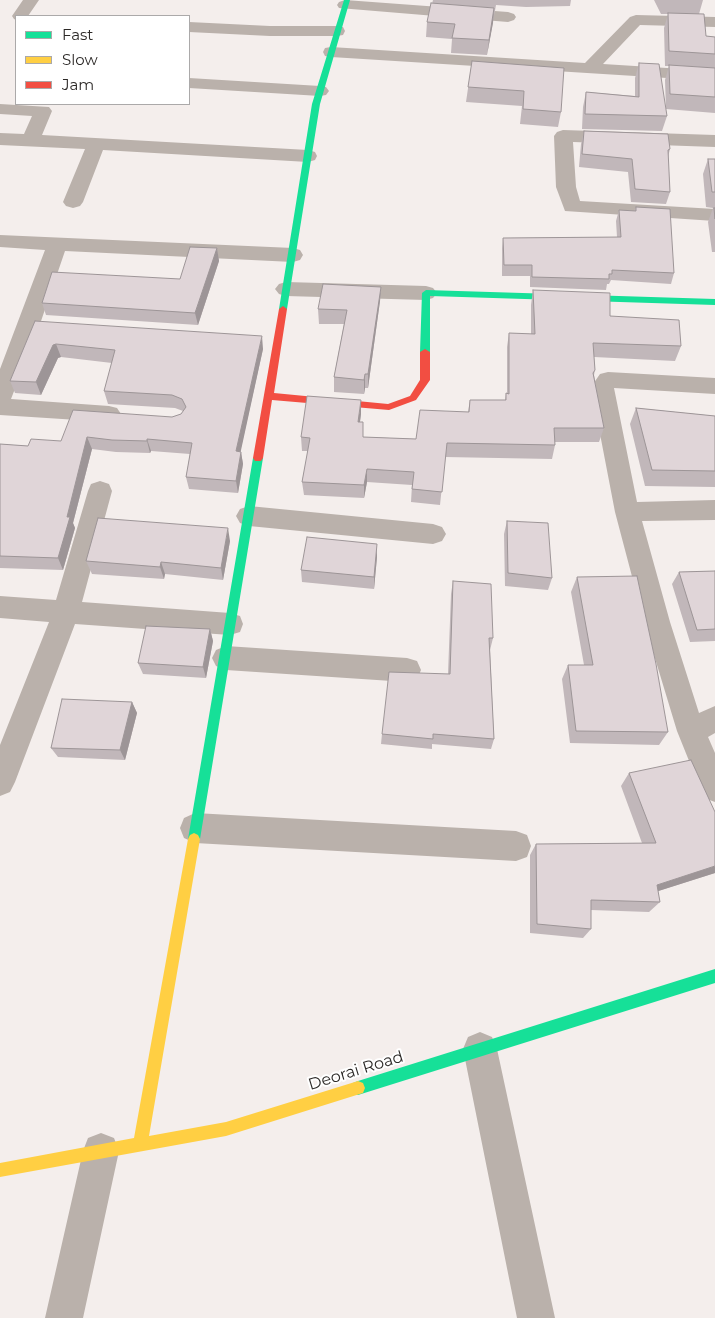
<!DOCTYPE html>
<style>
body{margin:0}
#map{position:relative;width:715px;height:1318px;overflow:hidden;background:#f4eeec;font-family:Montserrat,sans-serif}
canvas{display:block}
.legend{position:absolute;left:15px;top:15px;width:175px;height:90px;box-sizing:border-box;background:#fff;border:1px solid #aba9a9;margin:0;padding:6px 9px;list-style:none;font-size:15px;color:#2c2927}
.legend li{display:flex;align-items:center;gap:10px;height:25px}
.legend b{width:25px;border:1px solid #aba9a9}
</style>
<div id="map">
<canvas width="715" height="1318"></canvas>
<ul class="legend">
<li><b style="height:6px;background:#16e098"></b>Fast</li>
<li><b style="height:6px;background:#ffcf43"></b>Slow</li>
<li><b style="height:6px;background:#f24e42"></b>Jam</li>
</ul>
</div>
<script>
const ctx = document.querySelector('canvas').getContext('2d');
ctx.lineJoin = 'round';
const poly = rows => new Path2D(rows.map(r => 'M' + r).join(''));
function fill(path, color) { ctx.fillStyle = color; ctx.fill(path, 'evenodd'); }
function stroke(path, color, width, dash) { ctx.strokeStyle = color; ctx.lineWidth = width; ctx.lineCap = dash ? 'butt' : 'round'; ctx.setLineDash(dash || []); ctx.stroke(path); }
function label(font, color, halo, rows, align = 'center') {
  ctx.font = font + ' Montserrat,sans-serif'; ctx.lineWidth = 4; ctx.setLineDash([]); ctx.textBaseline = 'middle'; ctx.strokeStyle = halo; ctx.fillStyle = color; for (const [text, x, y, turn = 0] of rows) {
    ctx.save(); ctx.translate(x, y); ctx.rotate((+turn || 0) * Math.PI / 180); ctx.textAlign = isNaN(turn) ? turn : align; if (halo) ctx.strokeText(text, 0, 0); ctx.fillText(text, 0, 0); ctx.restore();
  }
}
const street = poly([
 [23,0,39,0,28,16,16,16,16,20,14,19,12,16,23,0],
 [345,0,508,12,514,14,516,17,514,20,508,22,339,8,337,5,339,2,345,0],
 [636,15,715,17,715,27,640,25,603,64,715,71,715,81,331,57,325,56,323,52,325,48,331,47,585,63,630,17,636,15],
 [189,22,270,26,337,26,343,27,345,31,343,35,337,36,270,36,189,32,189,22],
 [189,78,320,86,326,87,329,91,326,95,320,96,189,88,189,78],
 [0,104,49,107,52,111,42,135,308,150,315,152,317,156,315,160,308,162,103,150,83,202,80,206,73,208,66,206,63,202,85,149,0,145,0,133,24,134,32,116,0,114,0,104],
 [563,130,715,135,715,147,573,142,576,187,580,201,715,209,715,221,565,211,556,187,554,136,557,132,563,130],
 [0,235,293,248,300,250,303,255,300,260,293,262,65,251,40,324,11,399,109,406,117,408,121,414,117,420,109,422,0,415,0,369,45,250,0,247,0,235],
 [286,282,426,286,433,288,437,293,433,298,426,300,286,296,279,294,275,289,279,284,286,282],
 [608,372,715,378,715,394,614,388,637,502,715,500,715,520,642,521,670,622,699,713,715,706,715,733,708,737,715,753,715,802,704,798,677,731,644,622,615,512,591,387,600,374,608,372],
 [100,481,109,484,112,491,82,602,230,613,240,616,243,624,240,632,230,635,75,624,15,782,10,792,0,796,0,745,49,622,0,618,0,596,56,600,88,491,91,484,100,481],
 [249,506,433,524,442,527,446,534,442,541,433,544,249,526,240,523,236,516,240,509,249,506],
 [226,646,407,658,417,661,421,670,417,679,407,682,226,670,216,666,212,658,216,650,226,646],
 [195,813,516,831,527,835,531,846,527,857,516,861,195,843,184,838,180,828,184,818,195,813],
 [480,1032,492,1037,497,1049,555,1318,517,1318,463,1049,468,1037,480,1032],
 [101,1133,114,1138,119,1151,83,1318,45,1318,83,1151,88,1138,101,1133]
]);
const fast = poly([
 [344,0,350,0,320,104,287,309,283,312,279,309,312,104,344,0],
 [426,290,715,299,715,305,430,296,430,352,425,355,420,352,422,293,426,290],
 [258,454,263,458,200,839,198,843,194,845,190,843,188,839,253,458,258,454],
 [715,969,715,983,358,1095,353,1093,351,1088,353,1083,358,1081,715,969]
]);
const slow = poly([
 [194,833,198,835,200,839,149,1136,226,1122,358,1081,363,1083,365,1088,363,1093,226,1136,0,1177,0,1163,134,1138,188,839,190,835,194,833]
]);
const jam = poly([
 [283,306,287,309,274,393,388,404,410,396,420,380,420,352,425,349,430,352,430,380,416,400,389,410,272,400,263,458,261,461,255,461,253,458,279,309,283,306]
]);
const wall = poly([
 [433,0,571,0,570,6,526,7,496,5,487,55,451,53,452,39,426,37,427,22],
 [654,0,703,0,699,14,706,36,715,37,715,113,666,109,665,80,669,66,665,66,664,28,668,14,661,14],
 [472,61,561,112,558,127,520,124,522,106,466,102],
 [639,63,667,116,662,131,582,129,583,107,586,92,635,96,635,78],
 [584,131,670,149,668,157,670,192,666,204,631,202,628,172,579,167,581,144],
 [708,159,715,159,715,252,712,252,708,222,713,208,706,207,703,174],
 [636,207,674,273,671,284,611,280,609,284,607,284,606,290,530,287,530,276,502,276,502,248,503,238,617,237,616,221,619,210,634,211],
 [217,248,219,261,198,325,46,315,42,303,180,279],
 [381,287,380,301,368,388,365,388,364,394,334,392,334,377,344,324,319,324,318,309],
 [533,290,610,316,681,346,675,361,594,357,595,370,594,375,604,428,599,442,555,442,555,445,552,459,445,457,440,505,411,502,412,485,367,482,364,498,304,495,302,482,308,451,302,451,301,437,361,414,360,422,363,437,416,439,468,412,470,400,505,400,506,393,507,393,507,347,509,333,531,334,531,305],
 [35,321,263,349,240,452,241,452,243,464,238,493,189,489,186,477,190,454,151,451,150,453,116,452,92,449,73,523,75,528,63,570,0,568,0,444,28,446,61,441,172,417,181,414,183,411,175,408,108,404,104,391,112,363,61,357,58,358,41,395,15,393,10,381],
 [636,408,715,416,715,487,645,486,630,424],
 [507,521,552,578,548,590,505,586,504,534],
 [230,541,223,580,165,574,164,579,92,574,86,561],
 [377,557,374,589,302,582,301,570],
 [715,571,715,641,690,642,672,584,679,572],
 [577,577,668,732,659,745,570,743,562,679,568,665,584,665,571,592],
 [453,581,493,638,490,650,494,739,491,749,432,744,432,749,381,744,382,734,448,674,451,594],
 [210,629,213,641,206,678,143,674,138,663],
 [132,702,137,713,125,760,58,757,51,748],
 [629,773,715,873,658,891,660,902,649,912,591,910,591,929,583,938,530,933,530,855,536,844,642,843,621,786]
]);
const shadedWall = poly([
 [494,8,493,23,487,55,489,40],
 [217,248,219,261,198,325,195,313],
 [381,287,380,301,368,388,368,374],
 [262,336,263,349,238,464,236,451],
 [56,344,61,357,58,358,41,395,36,382,53,345],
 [365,374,365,388,364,394,364,380],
 [361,400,361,414,358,435,358,422],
 [87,437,92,449,73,523,75,528,63,570,58,558,67,517],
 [147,439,151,451,150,453,147,441],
 [241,452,243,464,238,493,236,481],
 [367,469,367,482,364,498,364,485],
 [228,528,230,541,223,580,221,568],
 [377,544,377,557,374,589,374,577],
 [161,562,165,574,164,579,160,567],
 [210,629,213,641,206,678,203,667],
 [132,702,137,713,125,760,120,750],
 [715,866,715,873,646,895,657,885]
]);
const building = poly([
 [431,3,494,8,489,40,452,38,455,24,427,22,431,3],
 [668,13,704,14,706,36,715,37,715,54,669,51,668,13],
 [472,61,564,68,561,112,523,109,524,91,468,87,472,61],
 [639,63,659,64,667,116,585,114,586,92,639,97,639,63],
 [669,65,715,68,715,97,670,94,669,65],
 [584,131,668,134,670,149,668,150,670,192,635,189,632,159,582,154,584,131],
 [708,159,715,159,715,192,712,192,708,159],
 [636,207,670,209,674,273,612,270,612,274,609,274,609,279,532,277,532,265,504,265,503,238,621,237,619,210,636,211,636,207],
 [714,208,715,208,715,219,714,208],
 [190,247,217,248,195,313,42,303,52,272,180,279,190,247],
 [323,284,381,287,368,374,365,374,364,380,334,377,347,310,318,309,323,284],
 [533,290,610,293,610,316,679,320,681,346,593,343,595,370,593,373,604,428,554,428,555,445,447,443,442,492,412,489,414,472,367,469,364,485,302,482,310,438,301,437,307,396,361,400,358,422,363,422,363,437,416,439,420,410,469,412,470,400,506,400,506,393,509,394,509,333,535,334,533,290],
 [35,321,262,336,236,451,241,452,236,481,186,477,192,443,147,439,147,441,112,440,87,437,67,517,70,517,58,558,0,556,0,444,28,446,31,439,61,441,73,410,172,417,181,414,186,407,182,399,172,395,104,391,115,350,56,344,53,345,36,382,10,381,35,321],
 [636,408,715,416,715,471,652,470,636,408],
 [98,518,228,528,221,568,161,562,160,567,86,561,98,518],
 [507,521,548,523,552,578,508,573,507,521],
 [307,537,377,544,374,577,301,570,307,537],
 [715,571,715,629,697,630,679,572,715,571],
 [637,576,656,664,668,732,576,731,568,665,593,665,577,577,637,576],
 [453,581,491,584,493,638,489,638,494,739,433,734,433,739,382,734,389,672,450,674,453,581],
 [146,626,210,629,203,667,138,663,146,626],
 [62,699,132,702,120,750,51,748,62,699],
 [691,760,715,812,715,866,657,885,660,902,591,900,591,929,537,924,536,844,656,843,629,773,691,760]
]);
const nearStreetnames = [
 ["Deorai Road",356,1071,-17]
];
fill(street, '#bab1ab');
fill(fast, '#16e098');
fill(slow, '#ffcf43');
fill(jam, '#f24e42');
fill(wall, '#c1b7ba');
fill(shadedWall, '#9d9597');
fill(building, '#e0d5d8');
stroke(building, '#9d9597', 1);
label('16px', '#2c2927', '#fff', nearStreetnames);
</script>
